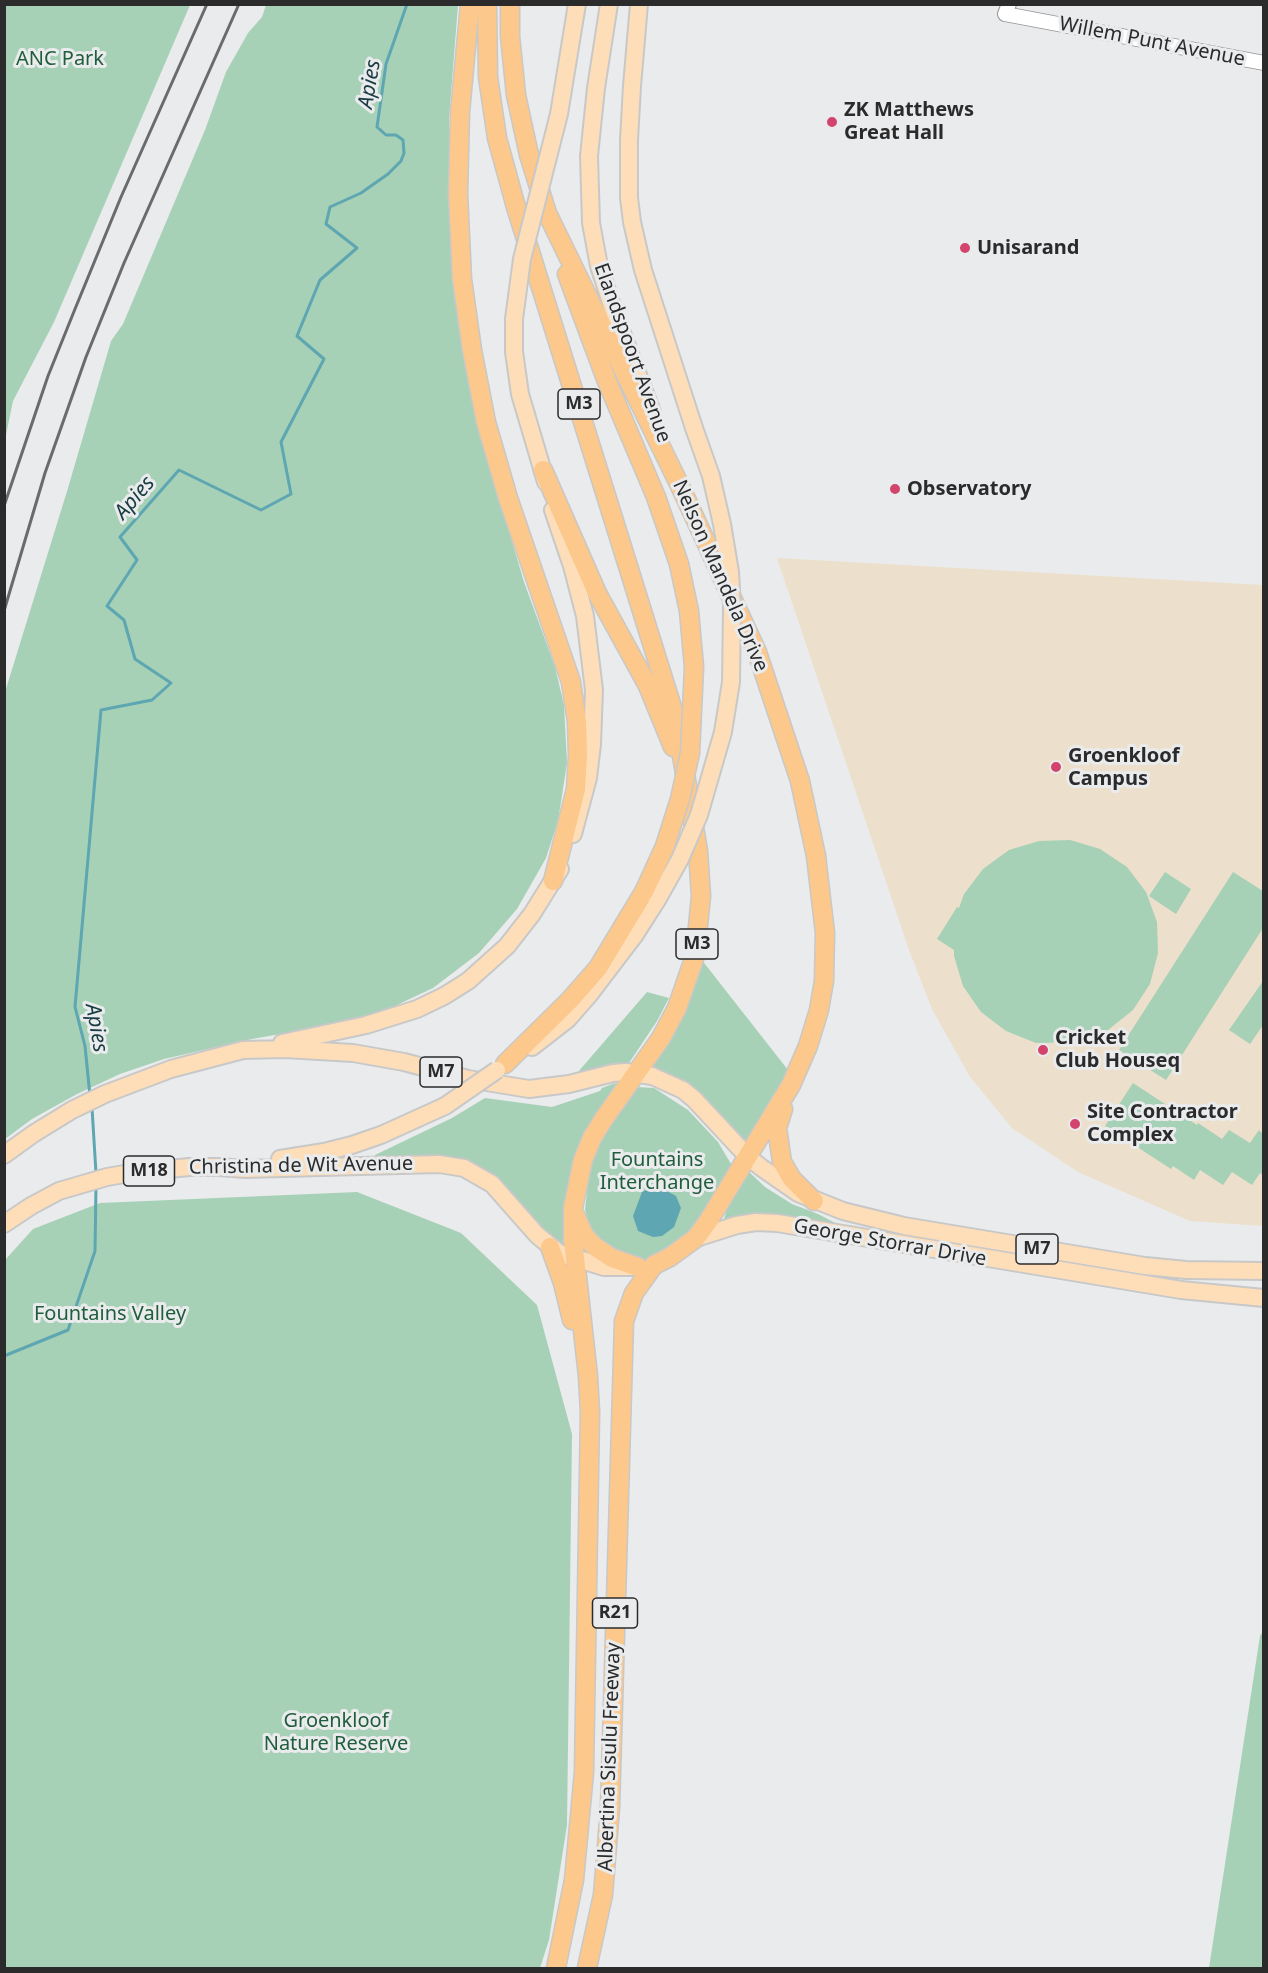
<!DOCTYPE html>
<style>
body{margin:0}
#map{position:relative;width:1268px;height:1973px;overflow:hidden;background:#eaebec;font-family:"Noto Sans",sans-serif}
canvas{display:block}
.frame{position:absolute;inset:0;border:6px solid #2b2b2c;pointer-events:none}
</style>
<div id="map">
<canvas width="1268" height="1973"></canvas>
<div class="frame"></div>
</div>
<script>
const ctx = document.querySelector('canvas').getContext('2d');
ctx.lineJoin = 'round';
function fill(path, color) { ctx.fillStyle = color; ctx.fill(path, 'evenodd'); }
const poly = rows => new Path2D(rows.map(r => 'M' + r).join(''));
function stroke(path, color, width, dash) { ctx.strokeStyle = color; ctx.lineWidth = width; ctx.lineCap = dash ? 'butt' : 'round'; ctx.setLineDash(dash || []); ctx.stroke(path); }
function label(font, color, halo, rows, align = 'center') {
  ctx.font = font + ' "Noto Sans",sans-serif'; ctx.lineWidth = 6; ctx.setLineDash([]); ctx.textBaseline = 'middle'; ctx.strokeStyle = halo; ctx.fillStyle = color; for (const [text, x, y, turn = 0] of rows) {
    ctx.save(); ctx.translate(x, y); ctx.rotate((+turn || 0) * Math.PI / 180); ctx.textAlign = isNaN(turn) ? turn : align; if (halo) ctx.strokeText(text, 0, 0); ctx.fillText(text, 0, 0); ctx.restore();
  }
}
const education = poly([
 [777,558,1263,585,1263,1226,1190,1221,1078,1172,1012,1128,970,1077,932,1009,909,950]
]);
const green = poly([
 [4,5,190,5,54,322,13,401,5,440],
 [266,5,458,5,449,119,451,240,493,477,524,582,555,667,564,705,567,763,558,821,546,858,517,909,479,953,433,988,380,1013,342,1023,252,1039,164,1059,120,1074,77,1094,32,1119,5,1139,5,692,68,488,111,341,123,324,205,130,226,72,248,33,262,17],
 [1070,840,1100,849,1127,867,1146,892,1157,922,1158,953,1150,984,1133,1010,1108,1030,1079,1042,1036,1043,1006,1031,981,1012,963,986,954,956,954,950,937,939,957,907,959,908,964,894,983,869,1009,850,1039,841],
 [1165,872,1191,889,1176,914,1149,896],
 [1233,872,1263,891,1263,928,1166,1080,1119,1050],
 [701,959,788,1070,744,1148,647,1072],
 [1263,981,1263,1025,1250,1044,1229,1030],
 [647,992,669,998,657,1021,625,1069,572,1079],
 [615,1083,618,1086,581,1145,571,1169,563,1221,566,1254,494,1180,377,1161,375,1155,452,1118,485,1098,552,1107,600,1091,602,1088],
 [1133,1083,1197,1125,1198,1123,1222,1139,1229,1130,1250,1143,1259,1130,1263,1134,1263,1175,1260,1173,1252,1185,1232,1172,1223,1185,1200,1170,1194,1180,1173,1166,1171,1169,1105,1126],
 [637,1087,654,1088,688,1110,718,1142,731,1164,718,1196,700,1223,672,1251,637,1263,604,1250,591,1232,585,1210,589,1174,599,1144,612,1120],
 [748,1171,765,1187,792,1204,818,1214,843,1227,722,1225,728,1206],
 [357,1192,461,1233,537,1305,572,1434,567,1825,549,1940,540,1968,5,1968,5,1260,33,1229,100,1203],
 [1263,1631,1263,1968,1209,1968,1260,1636]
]);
const water = poly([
 [656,1185,676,1196,681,1208,674,1227,662,1236,653,1237,638,1231,633,1216,642,1192]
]);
const stream = poly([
 [90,1096,85,1046,75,1007,101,710,152,700,171,683,135,659,124,620,107,606,137,560,120,537,179,470,261,510,291,494,281,442,324,359,297,336,320,280,357,248,326,224,330,207,361,193,388,174,401,161,404,153,403,140,396,135,386,135,377,127,386,64,407,4],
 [92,1108,96,1173],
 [4,1356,68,1330,95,1251,96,1186]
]);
const minor = poly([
 [1009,4,1005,14,1264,63]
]);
const major = poly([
 [609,4,596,88,589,156,591,223,599,266,613,309,652,412],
 [639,4,632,86,629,140,629,198,632,222,643,270,694,428],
 [559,114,577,4],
 [514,319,514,352,520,394,546,482],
 [553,510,572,566,585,616,594,690,592,744,588,778,573,834],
 [282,1043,366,1025,417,1009,444,996,468,981,507,946,532,914,560,869],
 [532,1047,568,1019,589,995,634,936,657,900],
 [4,1155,33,1134,72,1110,105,1094,171,1069,243,1050,285,1049,353,1053,404,1062,468,1079,529,1089,569,1084,613,1073,626,1072,652,1076,683,1090,694,1099,748,1157,762,1168,798,1193,843,1211,904,1226,1145,1266,1186,1270,1264,1271],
 [280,1159,324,1152,352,1145,381,1135,445,1106],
 [4,1224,31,1206,59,1191,107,1177,130,1173,189,1167,219,1167,245,1169,439,1164,464,1168,492,1184,537,1235,559,1253,604,1267,633,1267],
 [696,1238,737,1225,756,1222,777,1223,1181,1290,1264,1298]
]);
const highway = poly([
 [470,4,460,112,458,194,462,279,472,350,486,422,508,498,571,682,577,722,578,755,576,789,553,881],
 [487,4,488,77,497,138,516,207,676,720,698,851,701,896,695,956,677,1008,661,1038,603,1120,592,1138,583,1160,573,1208,573,1240,588,1376,590,1412,584,1772,574,1880,556,1968],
 [510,4,510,36,516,95,529,155,547,213,680,486,757,652,800,781,816,856,825,933,824,981,819,1010,808,1046,791,1085,709,1220,696,1238,670,1257,654,1265,634,1293,624,1321,610,1808,603,1895,587,1968],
 [567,274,606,379,656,497,679,564],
 [543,470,597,593,648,686,673,747],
 [505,1064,570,1000,598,968,644,892],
 [783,1109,777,1128,782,1162,792,1179,814,1201],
 [575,1215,584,1235,594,1246,612,1258,638,1267],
 [550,1247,563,1283,572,1320]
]);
const rail = poly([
 [4,506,48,376,75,309,121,197,207,4],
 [4,611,45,473,86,357,124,263,239,4]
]);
const majorBridge = poly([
 [514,319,522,259,559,114],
 [657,900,680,859,699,815,723,732,731,682,732,607,730,572,722,524,711,476,694,428],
 [445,1106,497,1070]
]);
const highwayBridge = poly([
 [644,892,665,846,680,799,690,753,694,667,689,611,679,564]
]);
const markers = [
 [832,122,6,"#d3446d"],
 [965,248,6,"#d3446d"],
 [895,489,6,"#d3446d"],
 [1056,767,6,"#d3446d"],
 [1043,1050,6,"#d3446d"],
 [1075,1124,6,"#d3446d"]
];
const shields = [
 [579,404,42],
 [697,944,42],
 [441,1072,42],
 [149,1171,51],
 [1037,1249,42],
 [615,1613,45]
];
const shieldNames = [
 ["M3",579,404],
 ["M3",697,944],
 ["M7",441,1072],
 ["M18",149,1171],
 ["M7",1037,1249],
 ["R21",615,1613]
];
const streetNames = [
 ["Willem Punt Avenue",1152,42,11],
 ["Elandspoort Avenue",632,353,70],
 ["Nelson Mandela Drive",720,576,66],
 ["Christina de Wit Avenue",301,1166,-1],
 ["George Storrar Drive",890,1243,10],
 ["Albertina Sisulu Freeway",610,1757,-88]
];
const parkNames = [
 ["ANC Park",60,59],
 ["Fountains",657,1160],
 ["Interchange",657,1183],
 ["Fountains Valley",110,1314],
 ["Groenkloof",336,1721],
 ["Nature Reserve",336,1744]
];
const poiNames = [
 ["ZK Matthews",844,110],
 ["Great Hall",844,133],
 ["Unisarand",977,248],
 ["Observatory",907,489],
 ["Groenkloof",1068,756],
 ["Campus",1068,779],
 ["Cricket",1055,1038],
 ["Club Houseq",1055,1061],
 ["Site Contractor",1087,1112],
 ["Complex",1087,1135]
];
const waterNames = [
 ["Apies",370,84,-80],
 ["Apies",135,498,-49],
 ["Apies",96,1028,80]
];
fill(education, '#ecdfcb');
fill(green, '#a6d1b6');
fill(water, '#5da6b2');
stroke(stream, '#5da6b2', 3);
stroke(minor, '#959597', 16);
stroke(major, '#c8c8c8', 20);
stroke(highway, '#c8c8c8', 21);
stroke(minor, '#fff', 14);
stroke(major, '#fddeb9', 16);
stroke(highway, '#fcc88b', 18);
stroke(rail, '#6a6b6c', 3);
stroke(majorBridge, '#c8c8c8', 20, []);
stroke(highwayBridge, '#c8c8c8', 21, []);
stroke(majorBridge, '#fddeb9', 16);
stroke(highwayBridge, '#fcc88b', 18);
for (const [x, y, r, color] of markers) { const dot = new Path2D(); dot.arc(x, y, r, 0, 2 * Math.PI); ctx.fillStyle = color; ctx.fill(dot); stroke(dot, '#eaebec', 2); }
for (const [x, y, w] of shields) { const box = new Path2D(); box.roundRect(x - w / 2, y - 15, w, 30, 4.5); ctx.fillStyle = '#eaebec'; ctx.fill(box); stroke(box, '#2b2b2c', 1.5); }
label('bold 18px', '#2b2b2c', null, shieldNames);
label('20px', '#2b2b2c', '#eaebec', streetNames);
label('20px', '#1f5d3c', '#eaebec', parkNames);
label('bold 20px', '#2b2b2c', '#eaebec', poiNames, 'left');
label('italic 21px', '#183c42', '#eaebec', waterNames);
</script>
